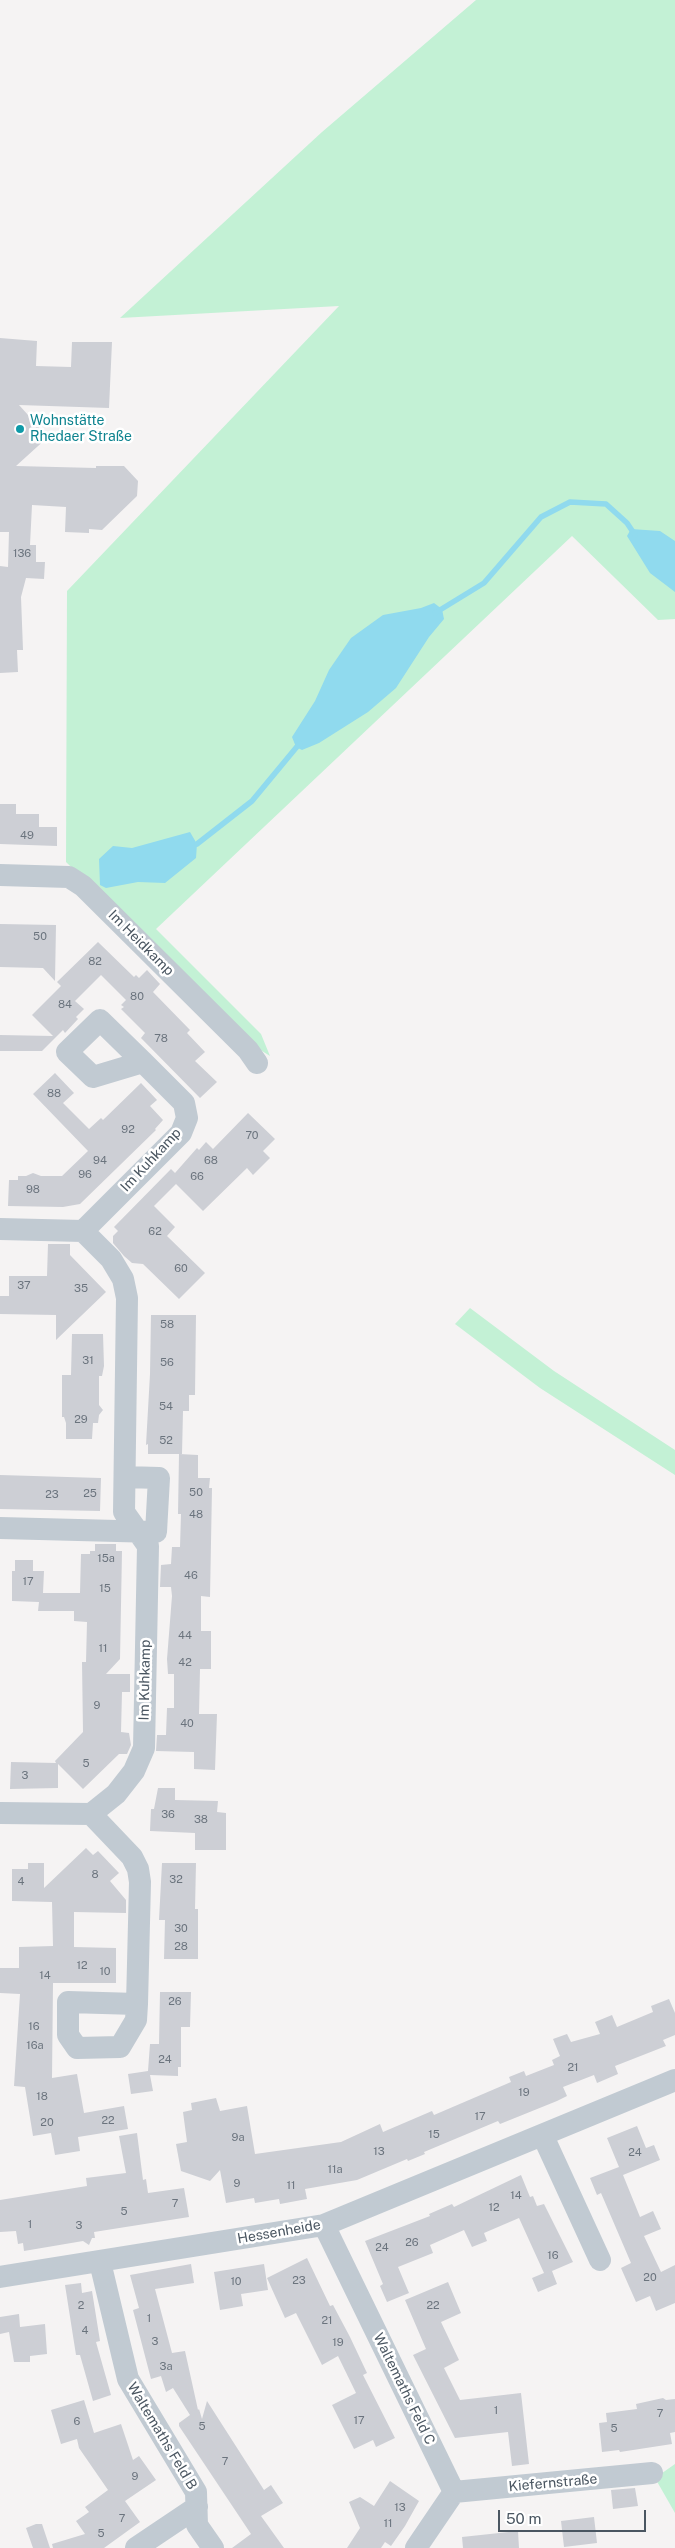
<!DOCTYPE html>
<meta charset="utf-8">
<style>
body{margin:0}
#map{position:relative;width:675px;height:2548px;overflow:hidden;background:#f5f3f3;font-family:"Public Sans",sans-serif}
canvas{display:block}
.scale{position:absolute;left:498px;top:2510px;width:148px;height:22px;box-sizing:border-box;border:2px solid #4a5661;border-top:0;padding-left:6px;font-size:15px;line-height:18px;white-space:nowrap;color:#4a5661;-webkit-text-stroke:4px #fff;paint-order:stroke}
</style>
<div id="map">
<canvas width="675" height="2548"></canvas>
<div class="scale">50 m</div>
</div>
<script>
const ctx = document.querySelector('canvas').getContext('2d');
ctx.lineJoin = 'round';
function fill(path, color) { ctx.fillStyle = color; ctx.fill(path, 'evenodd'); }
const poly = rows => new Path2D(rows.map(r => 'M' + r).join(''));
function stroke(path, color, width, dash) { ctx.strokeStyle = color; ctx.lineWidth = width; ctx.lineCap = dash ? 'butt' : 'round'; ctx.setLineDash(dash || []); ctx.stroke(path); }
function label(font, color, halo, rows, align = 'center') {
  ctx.font = font + ' "Public Sans",sans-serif'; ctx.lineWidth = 5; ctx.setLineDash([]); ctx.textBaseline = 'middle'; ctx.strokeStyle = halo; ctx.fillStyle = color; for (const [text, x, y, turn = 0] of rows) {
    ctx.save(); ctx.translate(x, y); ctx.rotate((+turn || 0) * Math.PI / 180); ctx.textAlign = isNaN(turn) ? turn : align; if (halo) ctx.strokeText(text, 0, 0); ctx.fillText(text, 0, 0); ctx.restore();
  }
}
const green = poly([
 [476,0,675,0,675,619,658,620,572,536,156,929,261,1034,270,1056,251,1044,66,862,67,591,339,306,120,318,322,132],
 [470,1308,554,1371,675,1450,675,1475,540,1388,455,1324],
 [675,2464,675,2513,655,2478]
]);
const water = poly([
 [631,529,660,531,675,541,675,592,650,573,627,536],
 [434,603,442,609,444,619,429,637,396,688,368,712,319,743,302,750,296,747,292,737,315,701,329,670,351,638,383,615,421,608],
 [190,832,197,844,196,858,165,883,138,882,106,888,100,885,99,859,113,846,132,848]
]);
const stream = poly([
 [435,613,484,583,541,517,570,502,606,504,627,523,635,535],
 [197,844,252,801,300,743]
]);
const building = poly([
 [0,338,37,341,36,366,71,367,72,342,112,342,109,408,19,405,48,437,16,466,96,468,96,466,124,466,138,481,137,496,102,530,89,529,89,533,65,532,66,507,32,505,30,545,36,545,36,562,45,562,44,579,26,578,21,597,23,650,17,650,18,672,0,673,0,566,8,567,9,532,0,532],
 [0,804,16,804,16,814,39,814,39,827,57,827,57,846,0,844],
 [0,924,56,925,55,981,43,968,0,967],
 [98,942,134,977,136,975,139,978,147,970,160,984,153,992,190,1030,187,1033,205,1052,195,1061,217,1082,200,1098,141,1038,145,1033,121,1009,124,1007,121,1005,126,1000,101,975,75,1001,84,1009,76,1017,78,1019,65,1033,63,1030,42,1051,0,1051,0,1035,53,1036,32,1015,61,986,57,982],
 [55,1073,74,1093,63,1103,89,1129,101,1118,103,1120,141,1083,157,1100,150,1106,163,1120,155,1129,156,1130,80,1204,63,1207,8,1206,9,1180,18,1180,18,1176,26,1176,33,1173,41,1176,62,1176,88,1151,33,1094],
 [248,1113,275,1139,263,1151,270,1158,253,1175,247,1168,203,1211,176,1184,154,1206,175,1227,167,1236,205,1273,179,1299,143,1264,132,1263,124,1256,113,1243,113,1236,118,1231,114,1227,171,1169,175,1173,197,1148,199,1150,206,1142,213,1149],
 [48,1244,70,1244,70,1255,106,1292,56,1340,56,1315,0,1314,0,1296,9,1296,9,1276,47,1276],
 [151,1315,196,1315,195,1395,189,1395,189,1411,183,1411,182,1454,148,1454,148,1444,146,1445,150,1374],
 [72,1334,103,1334,104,1366,102,1376,99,1376,99,1405,103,1410,99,1415,98,1423,93,1423,92,1439,66,1439,66,1423,64,1417,62,1417,62,1375,71,1375],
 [179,1454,198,1455,198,1478,210,1478,209,1488,212,1488,210,1597,201,1596,201,1631,211,1631,211,1669,200,1669,199,1714,217,1714,215,1770,194,1769,194,1752,156,1751,157,1735,166,1735,167,1708,174,1708,174,1674,168,1674,167,1659,172,1596,171,1587,160,1587,161,1565,171,1564,172,1547,180,1547,181,1514,178,1514],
 [0,1475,101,1478,100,1511,0,1509],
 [95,1544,116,1544,116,1551,122,1551,120,1659,106,1674,130,1674,130,1692,122,1692,121,1732,129,1733,131,1745,127,1754,119,1754,83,1789,58,1764,58,1788,10,1789,11,1762,56,1763,55,1761,83,1732,82,1662,86,1662,87,1622,74,1621,74,1611,38,1611,39,1602,12,1601,12,1571,15,1571,15,1560,33,1560,33,1571,44,1571,43,1593,80,1593,81,1554,90,1554,90,1551,95,1551],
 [158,1788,175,1788,175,1800,218,1801,217,1812,226,1813,226,1850,195,1850,195,1833,150,1831,151,1809,154,1809],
 [86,1848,93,1855,98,1851,119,1873,110,1881,126,1900,126,1913,74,1912,74,1947,116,1948,116,1983,53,1983,52,2078,77,2074,84,2113,124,2106,128,2129,78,2137,80,2151,55,2155,51,2133,33,2136,25,2087,14,2086,20,1994,0,1993,0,1968,19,1968,19,1947,53,1946,52,1902,12,1901,12,1869,28,1869,28,1863,44,1863,44,1888],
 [162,1863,196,1863,195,1909,198,1909,198,1959,164,1959,165,1920,159,1920],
 [160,1992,191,1992,190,2027,181,2027,181,2067,178,2067,178,2076,150,2075,153,2091,131,2094,128,2074,148,2071,150,2044,159,2044],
 [669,1999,675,2013,675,2035,663,2040,666,2046,615,2066,618,2074,597,2083,594,2075,563,2087,567,2096,557,2101,500,2124,498,2121,424,2152,425,2154,408,2161,407,2159,357,2180,305,2189,307,2199,280,2204,279,2199,255,2203,254,2198,226,2203,220,2170,210,2181,181,2171,176,2144,187,2142,183,2112,192,2110,191,2103,216,2098,220,2111,247,2106,255,2154,341,2142,380,2124,383,2132,432,2111,434,2115,511,2082,509,2077,524,2071,526,2076,554,2065,552,2060,560,2056,553,2039,567,2034,571,2042,600,2034,595,2022,612,2015,617,2027,653,2012,651,2006],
 [637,2126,646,2148,654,2145,660,2160,623,2175,640,2217,653,2211,661,2229,644,2236,661,2272,675,2265,675,2303,656,2311,650,2296,636,2302,621,2268,631,2263,601,2193,597,2195,590,2178,619,2167,607,2138],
 [137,2133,143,2180,146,2179,148,2193,184,2188,189,2217,94,2232,95,2238,92,2238,89,2245,83,2241,24,2251,23,2243,18,2244,16,2231,0,2232,0,2200,87,2186,86,2178,126,2173,119,2136],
 [521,2175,530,2197,533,2196,537,2206,544,2204,573,2262,552,2271,557,2284,538,2292,532,2278,544,2273,519,2218,484,2233,487,2241,472,2247,464,2230,430,2245,433,2253,398,2267,409,2293,387,2302,380,2286,383,2284,365,2241,430,2216,429,2214,452,2204,454,2207],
 [307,2258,330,2306,333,2305,350,2337,367,2373,363,2375,395,2438,376,2447,373,2440,354,2449,332,2405,356,2393,338,2356,322,2365,296,2313,285,2318,267,2278],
 [191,2264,194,2283,155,2289,172,2353,185,2351,198,2410,199,2409,202,2419,207,2401,264,2490,271,2485,283,2503,261,2516,284,2548,232,2548,251,2534,179,2426,179,2423,190,2415,173,2388,166,2392,161,2376,151,2379,133,2310,139,2308,130,2275],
 [264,2264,268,2290,241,2294,243,2306,220,2310,214,2272],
 [448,2282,461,2313,441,2322,459,2360,444,2368,460,2400,521,2393,529,2464,512,2466,508,2432,455,2438,413,2355,426,2349,405,2300],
 [81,2283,82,2293,92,2291,100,2341,96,2342,111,2395,93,2401,80,2355,76,2355,65,2285],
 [19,2314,20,2327,45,2324,47,2354,30,2356,30,2362,14,2362,9,2332,0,2334,0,2317],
 [663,2398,666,2400,675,2399,675,2432,670,2433,672,2444,620,2452,619,2450,602,2452,599,2423,607,2422,606,2413,637,2409,636,2404],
 [84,2400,94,2433,121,2424,133,2460,139,2456,156,2480,125,2501,140,2522,104,2548,53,2548,52,2544,85,2534,76,2521,89,2512,85,2507,108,2490,79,2448,77,2439,61,2444,51,2410],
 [390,2481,419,2501,405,2526,391,2546,385,2542,381,2548,347,2548,360,2528,349,2502,360,2497,374,2506],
 [635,2488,638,2506,613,2509,611,2490],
 [594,2517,597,2543,564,2547,561,2521],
 [36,2524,42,2524,50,2548,33,2548,26,2528],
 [518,2531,519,2548,463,2548,462,2537]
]);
const minor = poly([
 [0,875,69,877,83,886,248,1050,257,1063],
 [0,1229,83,1231,111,1259,123,1279,127,1298,124,1512,148,1546,144,1748,134,1771,116,1794,91,1814,0,1813],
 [83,1231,181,1133,187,1118,184,1103,143,1062,100,1020,67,1052,93,1077,143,1062],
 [0,1528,156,1532,159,1478,125,1477],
 [91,1814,132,1857,138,1869,140,1882,137,2004,136,2020,120,2047,77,2048,68,2035,68,2002,137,2004],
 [543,2136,600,2260],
 [324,2225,454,2492],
 [100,2262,128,2379,196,2492,197,2525,213,2548],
 [0,2277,324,2225,675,2080],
 [454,2492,652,2473],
 [136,2548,197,2507],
 [416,2548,454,2492]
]);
const markers = [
 [20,429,5,"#0f9aa8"]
];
const numberNames = [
 ["136",22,554],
 ["49",27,836],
 ["50",40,937],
 ["82",95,962],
 ["80",137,997],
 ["84",65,1005],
 ["78",161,1039],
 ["88",54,1094],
 ["92",128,1130],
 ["70",252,1136],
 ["94",100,1161],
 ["68",211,1161],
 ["96",85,1175],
 ["66",197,1177],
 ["98",33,1190],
 ["62",155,1232],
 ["60",181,1269],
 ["37",24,1286],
 ["35",81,1289],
 ["58",167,1325],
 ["31",88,1361],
 ["56",167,1363],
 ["54",166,1407],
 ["29",81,1420],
 ["52",166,1441],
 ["50",196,1493],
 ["25",90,1494],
 ["23",52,1495],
 ["48",196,1515],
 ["15a",106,1559],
 ["46",191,1576],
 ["17",28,1582],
 ["15",105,1589],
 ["44",185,1636],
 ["11",103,1649],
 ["42",185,1663],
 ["9",97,1706],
 ["40",187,1724],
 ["5",86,1764],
 ["3",25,1776],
 ["36",168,1815],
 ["38",201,1820],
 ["8",95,1875],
 ["32",176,1880],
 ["4",21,1882],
 ["30",181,1929],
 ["28",181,1947],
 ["12",82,1966],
 ["10",105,1972],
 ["14",45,1976],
 ["26",175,2002],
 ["16",34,2027],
 ["16a",35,2046],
 ["24",165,2060],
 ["21",573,2068],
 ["19",524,2093],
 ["18",42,2097],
 ["17",480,2117],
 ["22",108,2121],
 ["20",47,2123],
 ["15",434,2135],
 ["9a",238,2138],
 ["13",379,2152],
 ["24",635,2153],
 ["11a",335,2170],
 ["9",237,2184],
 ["11",291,2186],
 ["14",516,2196],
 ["7",175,2204],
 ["12",494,2208],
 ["5",124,2212],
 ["1",30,2225],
 ["3",79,2226],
 ["26",412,2243],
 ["24",382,2248],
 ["16",553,2256],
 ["20",650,2278],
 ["23",299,2281],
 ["10",236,2282],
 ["2",81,2306],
 ["22",433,2306],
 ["1",149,2319],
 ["21",327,2321],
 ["4",85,2331],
 ["3",155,2342],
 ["19",338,2343],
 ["3a",166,2367],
 ["1",496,2411],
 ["7",660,2414],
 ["17",359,2421],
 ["6",77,2422],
 ["5",202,2427],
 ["5",614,2429],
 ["7",225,2462],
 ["9",135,2477],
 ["13",400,2508],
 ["7",122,2519],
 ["11",388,2524],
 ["5",101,2534]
];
const cultureNames = [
 ["Wohnstätte",30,421],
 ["Rhedaer Straße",30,437]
];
const streetNames = [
 ["Im Heidkamp",141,943,45],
 ["Im Kuhkamp",151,1160,-47],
 ["Im Kuhkamp",145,1680,-89],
 ["Hessenheide",279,2232,-10],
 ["Waltemaths Feld C",404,2389,64],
 ["Waltemaths Feld B",162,2436,59],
 ["Kiefernstraße",553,2483,-5]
];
fill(green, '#c3f1d5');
fill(water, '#90daee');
stroke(stream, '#90daee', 5.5);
fill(building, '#cdcfd5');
stroke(minor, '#c1cad2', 22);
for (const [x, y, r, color] of markers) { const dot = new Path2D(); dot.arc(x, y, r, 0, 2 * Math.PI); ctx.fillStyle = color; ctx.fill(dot); stroke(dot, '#fff', 2); }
label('11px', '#6b747e', null, numberNames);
label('14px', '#0d838f', '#fff', cultureNames, 'left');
label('14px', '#4a5661', '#fff', streetNames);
</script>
